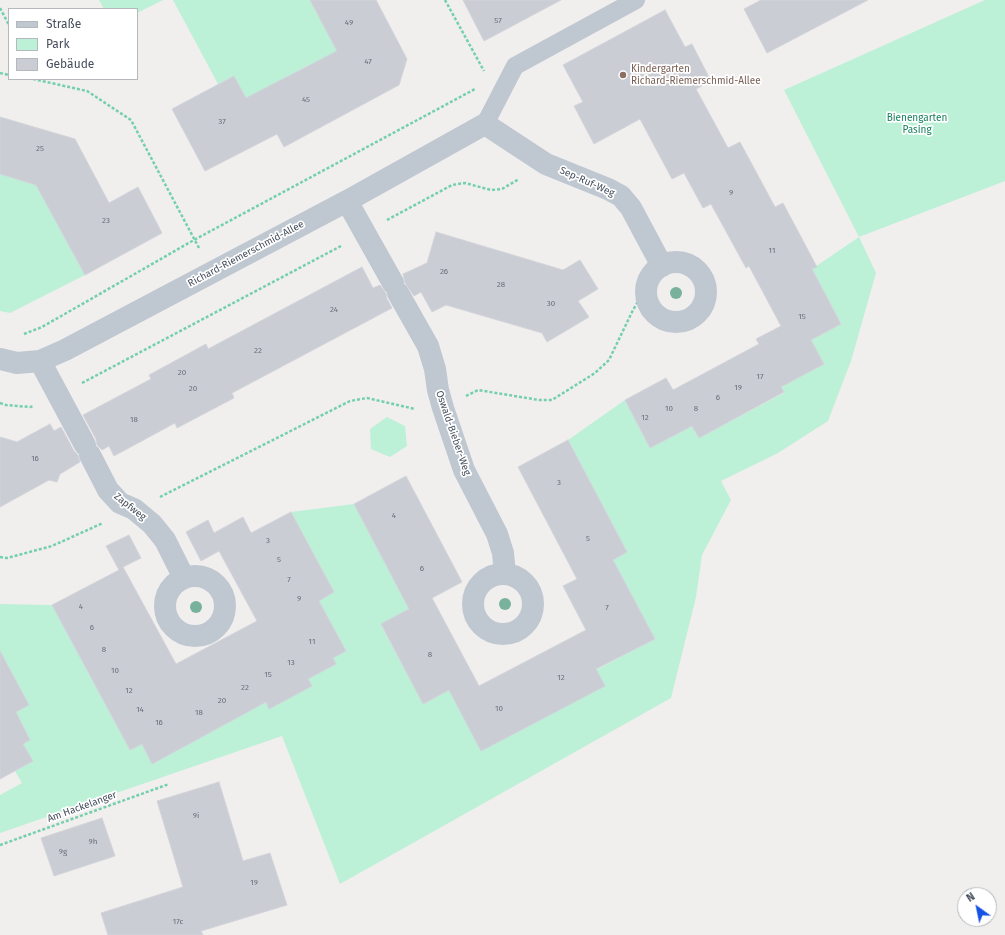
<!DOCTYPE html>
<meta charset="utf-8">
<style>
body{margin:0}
#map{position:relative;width:1005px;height:935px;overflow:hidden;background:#f1efee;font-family:"Fira Sans",sans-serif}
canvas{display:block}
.legend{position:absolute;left:8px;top:8px;width:130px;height:72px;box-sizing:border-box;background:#fff;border:1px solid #b5b9be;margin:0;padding:5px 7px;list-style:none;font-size:12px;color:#464f5d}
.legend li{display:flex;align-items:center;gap:8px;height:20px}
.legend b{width:20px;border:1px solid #b5b9be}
.north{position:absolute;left:957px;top:887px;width:40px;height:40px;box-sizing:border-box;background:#fff;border:1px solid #b5b9be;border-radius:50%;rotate:327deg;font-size:11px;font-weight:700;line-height:16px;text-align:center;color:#464f5d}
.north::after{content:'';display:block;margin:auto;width:14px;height:18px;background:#1553e5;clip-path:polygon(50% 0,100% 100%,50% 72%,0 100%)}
</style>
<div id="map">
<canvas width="1005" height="935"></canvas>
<ul class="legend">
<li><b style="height:5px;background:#bfc7d1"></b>Straße</li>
<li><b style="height:11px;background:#bcf0d7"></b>Park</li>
<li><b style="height:11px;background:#cacdd4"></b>Gebäude</li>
</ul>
<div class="north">N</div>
</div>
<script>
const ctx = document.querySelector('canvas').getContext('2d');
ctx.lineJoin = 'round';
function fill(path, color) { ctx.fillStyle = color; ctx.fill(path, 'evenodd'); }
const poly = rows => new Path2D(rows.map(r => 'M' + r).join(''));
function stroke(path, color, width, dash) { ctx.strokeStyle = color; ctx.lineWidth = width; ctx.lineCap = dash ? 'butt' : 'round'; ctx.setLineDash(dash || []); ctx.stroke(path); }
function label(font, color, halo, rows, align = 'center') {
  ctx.font = font + ' "Fira Sans",sans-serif'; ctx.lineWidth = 3.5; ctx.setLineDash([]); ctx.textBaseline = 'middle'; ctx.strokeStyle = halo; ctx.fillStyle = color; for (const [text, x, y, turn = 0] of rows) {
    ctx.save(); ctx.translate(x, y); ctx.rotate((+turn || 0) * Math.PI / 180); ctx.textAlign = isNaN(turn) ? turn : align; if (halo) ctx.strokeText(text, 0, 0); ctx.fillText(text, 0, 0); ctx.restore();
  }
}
const green = poly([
 [99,0,163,0,137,13,137,9,104,9],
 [173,0,310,0,318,16,322,15,342,52,305,67,256,94,254,113,234,76,218,84],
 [985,0,1005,0,1005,181,859,237,876,273,851,361,828,421,778,453,721,481,731,500,702,555,696,597,671,698,340,884,282,736,0,833,0,795,22,783,15,771,33,761,23,744,30,740,16,712,29,705,0,651,0,604,52,605,130,750,142,744,152,763,266,702,269,708,308,679,336,664,333,658,346,651,319,601,334,592,291,512,354,504,409,609,381,625,423,704,449,690,596,670,655,639,613,560,627,552,568,440,625,400,650,448,692,426,699,438,784,393,781,387,824,364,811,340,841,324,812,269,859,237,784,90],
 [0,174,36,185,85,275,10,313,0,311],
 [387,417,405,426,407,446,390,457,371,449,370,429]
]);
const building = poly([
 [310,0,376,0,407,59,399,85,284,147,277,134,205,171,172,109,234,76,246,98,337,51,310,0],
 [463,0,561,0,484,41,463,0],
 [761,0,868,0,767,53,744,9,761,0],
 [665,10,685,47,692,44,711,81,696,89,728,148,740,142,775,207,783,203,817,267,812,269,841,324,811,340,824,364,781,387,784,392,699,438,692,426,650,448,625,400,666,378,673,390,759,344,756,339,781,326,749,266,746,268,711,204,703,208,684,173,672,179,640,119,594,144,574,106,583,102,563,65,665,10],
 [0,117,75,139,109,203,138,187,162,233,85,275,36,185,0,174,0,117],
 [436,232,563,270,580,260,598,289,578,301,589,317,547,342,542,333,446,305,432,312,421,292,414,296,405,283,403,274,427,263,436,232],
 [362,267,373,288,380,285,386,293,387,299,392,308,232,393,234,398,177,428,175,423,114,456,109,446,102,450,97,445,96,439,83,415,151,379,149,375,206,344,208,349,362,267],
 [50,424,54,431,61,427,74,451,78,455,80,462,60,474,57,482,49,480,0,507,0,437,17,442,50,424],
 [568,440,627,552,613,560,655,639,596,669,605,686,481,751,449,690,423,704,381,624,409,609,354,504,406,476,462,582,432,598,479,686,586,630,563,586,577,579,518,467,568,440],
 [291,512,334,592,319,601,346,651,333,658,336,664,308,679,312,686,269,709,266,702,152,764,142,744,130,750,52,605,119,570,106,546,129,535,141,558,123,567,176,664,257,621,219,551,201,561,186,532,208,520,214,533,243,517,251,533,291,512],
 [0,651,29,705,16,712,30,740,23,744,33,761,0,779,0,651],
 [219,782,243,861,270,853,287,905,201,931,203,935,108,935,101,913,183,887,157,801,219,782],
 [102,818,115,856,54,876,41,838,102,818]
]);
const path = poly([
 [445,0,484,71],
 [0,8,9,25],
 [0,73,9,75],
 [33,79,87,91,131,120,199,248],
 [387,220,452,185,465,183,491,190,502,189,519,179],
 [24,334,42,327,194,240,475,89],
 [82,383,341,246],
 [466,396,478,390,539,400,552,400,595,373,609,360,633,310,646,288],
 [0,403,6,405,30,407,34,406],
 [160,497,350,401,367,398,415,409],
 [0,557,7,558,52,546,103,523],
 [0,845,169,784]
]);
const lane = poly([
 [485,124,515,66,636,0]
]);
const street = poly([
 [347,201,393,283],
 '646 292a30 30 0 1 1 60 0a30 30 0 1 1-60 0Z',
 [398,293,428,346,435,369,438,390,443,408,464,470,497,534,503,553,505,574],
 [0,359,17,363,40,361,65,350,347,201,485,124,546,164,608,189,621,196,631,208,662,266],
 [40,361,85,445],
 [90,455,108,490,120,503,134,509,152,524,165,540,184,578],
 '473 604a30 30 0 1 1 60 0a30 30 0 1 1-60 0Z',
 '165 606a30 30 0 1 1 60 0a30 30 0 1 1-60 0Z'
]);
const trees = [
 [676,293],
 [505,604],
 [196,607]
];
const markers = [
 [623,75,4,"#8d6e63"]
];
const numberNames = [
 ["57",498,21],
 ["49",349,23],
 ["47",368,62],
 ["45",306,100],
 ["37",222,122],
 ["25",40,149],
 ["9",731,193],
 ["23",106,221],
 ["11",772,251],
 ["26",444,272],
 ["28",501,285],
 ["30",551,304],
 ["24",334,310],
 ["15",802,317],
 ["22",258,351],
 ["20",182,373],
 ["17",760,377],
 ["19",738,388],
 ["20",193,389],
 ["6",718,398],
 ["10",669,409],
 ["8",696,409],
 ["12",645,418],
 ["18",134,420],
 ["16",35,459],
 ["3",559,483],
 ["4",394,516],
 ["5",588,539],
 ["3",268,541],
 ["5",279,560],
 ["6",422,569],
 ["7",289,580],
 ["9",299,599],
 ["4",81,607],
 ["7",607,608],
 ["6",92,628],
 ["11",312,642],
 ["8",104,650],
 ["8",430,655],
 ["13",291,663],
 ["10",115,671],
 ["15",268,675],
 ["12",561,678],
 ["22",245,688],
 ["12",129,691],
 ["20",222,701],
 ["10",499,709],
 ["14",140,710],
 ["18",199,713],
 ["16",159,723],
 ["9i",196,816],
 ["9h",93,842],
 ["9g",63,852],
 ["19",254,883],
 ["17c",178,922]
];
const educationNames = [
 ["Kindergarten",631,69],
 ["Richard-Riemerschmid-Allee",631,81]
];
const parkNames = [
 ["Bienengarten",917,118],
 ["Pasing",917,130]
];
const streetNames = [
 ["Sep-Ruf-Weg",587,182,24],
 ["Richard-Riemerschmid-Allee",246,254,-28],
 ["Oswald-Bieber-Weg",453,433,71],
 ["Zapfweg",130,507,38],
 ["Am Hackelanger",82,807,-20]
];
fill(green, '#bcf0d7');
fill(building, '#cacdd4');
stroke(building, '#d2d4da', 1);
stroke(path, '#73cfae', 2.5, [3, 2]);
stroke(lane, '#bfc7d1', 18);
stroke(street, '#bfc7d1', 22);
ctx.fillStyle = '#78b29c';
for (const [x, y] of trees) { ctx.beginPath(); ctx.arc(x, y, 6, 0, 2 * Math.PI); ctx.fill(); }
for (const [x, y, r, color] of markers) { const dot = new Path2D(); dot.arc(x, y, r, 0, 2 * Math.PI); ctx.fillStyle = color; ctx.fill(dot); stroke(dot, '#fff', 1.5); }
label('8px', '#676e7b', null, numberNames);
label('10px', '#785e54', '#fff', educationNames, 'left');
label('10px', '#158059', '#fff', parkNames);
label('10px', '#464f5d', '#fff', streetNames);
</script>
